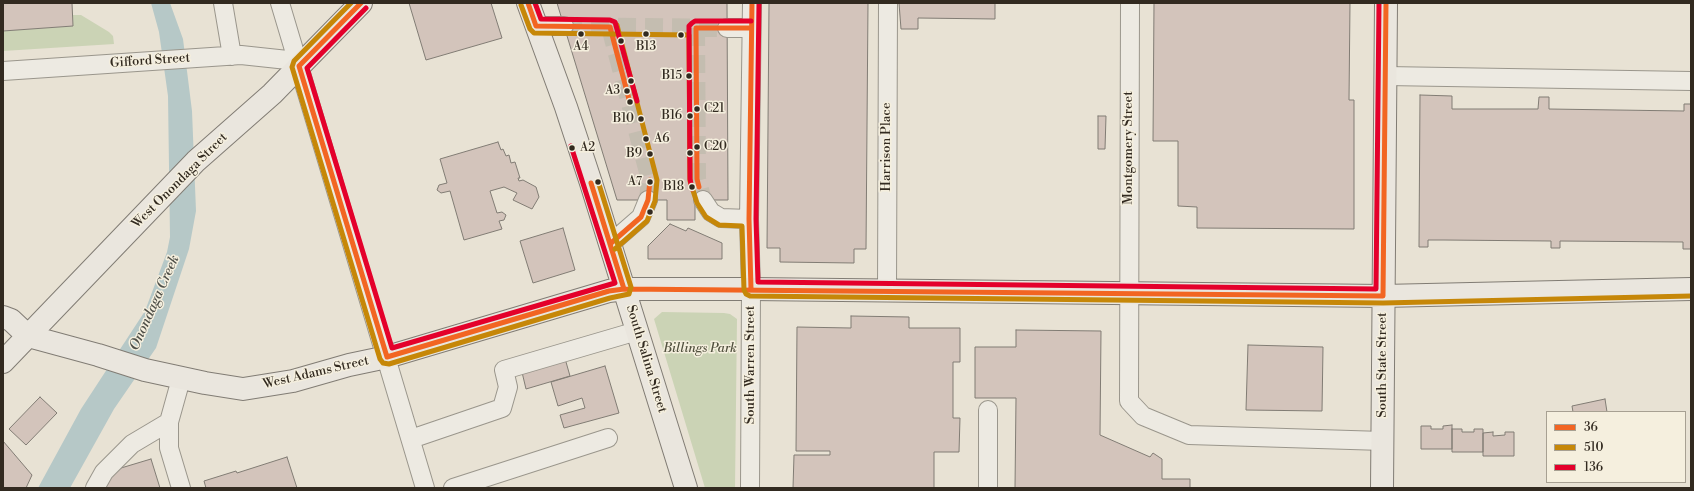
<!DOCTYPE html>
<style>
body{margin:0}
#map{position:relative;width:1694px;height:491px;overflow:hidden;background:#e8e2d4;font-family:"Libre Bodoni",serif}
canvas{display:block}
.frame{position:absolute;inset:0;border:4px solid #322a20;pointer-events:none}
.legend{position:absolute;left:1546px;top:411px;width:140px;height:72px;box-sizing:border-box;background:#f5efde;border:1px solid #a7a092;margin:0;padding:5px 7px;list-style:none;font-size:12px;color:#322a20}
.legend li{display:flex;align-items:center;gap:8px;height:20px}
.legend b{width:20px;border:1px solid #a7a092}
</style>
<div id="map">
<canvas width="1694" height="491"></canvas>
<div class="frame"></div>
<ul class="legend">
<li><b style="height:5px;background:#f26522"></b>36</li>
<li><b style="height:5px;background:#c68708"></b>510</li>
<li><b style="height:5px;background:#e4002b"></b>136</li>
</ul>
</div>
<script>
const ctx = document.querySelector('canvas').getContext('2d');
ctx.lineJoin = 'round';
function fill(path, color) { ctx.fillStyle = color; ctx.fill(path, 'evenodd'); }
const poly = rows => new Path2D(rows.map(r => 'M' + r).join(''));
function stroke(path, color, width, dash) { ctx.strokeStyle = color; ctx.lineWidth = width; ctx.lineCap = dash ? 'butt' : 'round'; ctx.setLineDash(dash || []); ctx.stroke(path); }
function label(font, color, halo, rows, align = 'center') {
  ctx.font = font + ' "Libre Bodoni",serif'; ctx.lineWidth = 3; ctx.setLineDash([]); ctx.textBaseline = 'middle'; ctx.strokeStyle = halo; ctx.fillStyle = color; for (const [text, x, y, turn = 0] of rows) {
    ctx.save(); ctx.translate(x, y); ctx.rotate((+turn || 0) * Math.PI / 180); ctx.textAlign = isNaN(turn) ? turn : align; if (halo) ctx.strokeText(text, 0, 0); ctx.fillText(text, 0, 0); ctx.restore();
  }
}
const green = poly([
 [73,15,81,15,109,32,113,36,114,44,3,51,3,31,73,26],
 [662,312,724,313,730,314,737,319,735,488,705,488,654,319]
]);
const water = poly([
 [151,3,170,3,183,39,192,111,196,211,189,249,156,348,114,409,70,488,38,488,81,409,145,311,167,252,170,237,168,96,159,32]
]);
const building = poly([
 [3,3,72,3,73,26,3,31,3,3],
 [409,3,491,3,502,38,426,60,409,3],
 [557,3,727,3,728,200,695,200,695,220,667,220,667,200,617,200,557,3],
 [769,3,868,3,866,249,854,249,854,263,780,262,780,248,767,248,769,3],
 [899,3,995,3,995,19,918,18,918,29,901,29,899,3],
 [1154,3,1350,3,1349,100,1354,100,1354,229,1197,228,1197,207,1178,206,1178,141,1153,141,1154,3],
 [1420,95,1452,96,1452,109,1538,109,1539,97,1549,97,1549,109,1684,111,1684,104,1691,104,1691,249,1683,249,1683,242,1560,241,1560,248,1551,248,1551,241,1444,240,1428,240,1428,247,1419,247,1420,95],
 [1098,116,1106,116,1105,149,1098,149,1098,116],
 [498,142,501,150,503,149,506,156,509,155,511,163,515,162,520,178,518,178,519,181,523,180,536,187,539,197,532,209,513,200,517,193,504,187,490,191,497,213,502,212,506,215,504,220,499,221,502,229,464,240,450,191,441,193,437,190,439,185,447,183,440,159,498,142],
 [670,224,686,231,688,228,722,243,722,259,648,259,648,246,670,224],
 [563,228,575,270,533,283,520,241,563,228],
 [851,316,909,317,909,328,960,328,960,362,953,362,953,418,960,418,959,452,934,452,934,488,793,488,794,455,830,455,830,451,796,451,797,327,851,328,851,316],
 [1016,330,1101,331,1100,435,1150,457,1153,453,1162,459,1162,479,1190,479,1190,488,1015,488,1016,398,975,398,975,347,1016,347,1016,330],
 [1248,345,1323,347,1322,411,1246,410,1248,345],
 [564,355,570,376,526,389,521,368,564,355],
 [605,366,619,413,564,428,560,415,585,408,582,398,558,406,551,382,605,366],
 [40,397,57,413,26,445,9,429,40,397],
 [1605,399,1607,412,1573,412,1572,406,1605,399],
 [1452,425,1452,449,1421,449,1421,426,1431,426,1431,429,1443,429,1443,426,1452,425],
 [1452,429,1462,429,1462,432,1474,432,1474,429,1483,429,1483,452,1452,452,1452,429],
 [1493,432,1493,436,1505,435,1505,432,1514,432,1514,456,1483,456,1483,433,1493,432],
 [3,441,32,475,26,488,3,488,3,441],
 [287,457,297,488,206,488,204,481,236,471,237,473,287,457],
 [151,459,160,488,102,488,111,471,151,459]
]);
const minorTunnel = poly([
 [564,26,727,28],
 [610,27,650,180,648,200],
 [696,28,697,179,703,200]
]);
const minor = poly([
 [223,3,232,56],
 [280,3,425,488],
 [1130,3,1129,401,1143,416,1189,435,1383,441],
 [536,26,564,26],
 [727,28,751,28],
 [3,71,241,55,297,61],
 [1386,76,1691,81],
 [703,200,711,212,721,218,749,219],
 [610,244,641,217,648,200],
 [887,290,888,3],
 [988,410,988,488],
 [411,439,502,408,508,387,504,370,637,331],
 [95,488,104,472,132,444,169,422],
 [181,488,169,448,169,422,181,379],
 [453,488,608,438],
 [750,488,751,289,749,219,752,3]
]);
const major = poly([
 [528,3,566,107,591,183,686,488],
 [3,317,11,320,28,336,98,355,145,370,205,383,243,389,293,381,349,365,387,357,609,291,624,289,751,289,1383,296,1691,289],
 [3,362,196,161,272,94,361,3],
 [1382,488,1386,3]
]);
const bus1 = poly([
 [361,3,299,66,387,357,609,291,624,289,1383,296,1386,3],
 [528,3,536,26,610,27,630,103],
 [591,183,624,289],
 [699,187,697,179,696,28,751,28],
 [610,244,641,217,648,200,650,180],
 [751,289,749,219,752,3]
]);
const bus2 = poly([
 [351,3,294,61,292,67,380,359,383,363,389,364,610,298,629,294,631,287,598,181],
 [521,5,530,29,534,33,689,35,690,181,697,203,706,217,719,225,742,226,744,290,746,294,750,296,1383,303,1691,296],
 [615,249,647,221,655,201,657,180,617,25]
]);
const bus3 = poly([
 [535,3,541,19,610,20,615,22,637,101],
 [759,3,756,219,758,282,1376,289,1379,3],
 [366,8,307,68,392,348,615,283,571,146],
 [692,189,690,179,689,26,692,23,695,21,751,21]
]);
const markers = [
 [581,34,3.5,"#322a20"],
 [646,34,3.5,"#322a20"],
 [681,35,3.5,"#322a20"],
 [621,41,3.5,"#322a20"],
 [689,76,3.5,"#322a20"],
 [631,81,3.5,"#322a20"],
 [627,91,3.5,"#322a20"],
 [630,102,3.5,"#322a20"],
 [697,109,3.5,"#322a20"],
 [690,116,3.5,"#322a20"],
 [641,119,3.5,"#322a20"],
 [646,139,3.5,"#322a20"],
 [697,147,3.5,"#322a20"],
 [572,148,3.5,"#322a20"],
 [690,153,3.5,"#322a20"],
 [650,154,3.5,"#322a20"],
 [598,182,3.5,"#322a20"],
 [650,182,3.5,"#322a20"],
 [692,187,3.5,"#322a20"],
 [650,212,3.5,"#322a20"]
];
const busNames = [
 ["A4",581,47,"center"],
 ["B13",646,47,"center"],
 ["B15",682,76],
 ["A3",620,91],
 ["C21",704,109,"left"],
 ["B16",682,116],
 ["B10",634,119],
 ["A6",654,139,"left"],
 ["C20",704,147,"left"],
 ["A2",580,148,"left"],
 ["B9",642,154],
 ["A7",642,182],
 ["B18",684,187]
];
const streetNames = [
 ["Gifford Street",150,61,-4],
 ["Harrison Place",887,147,-90],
 ["Montgomery Street",1129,148,-90],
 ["West Onondaga Street",180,181,-45],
 ["South Salina Street",646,359,73],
 ["South Warren Street",751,365,-90],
 ["South State Street",1383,365,-90],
 ["West Adams Street",316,373,-13]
];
const parkNames = [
 ["Billings Park",700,349]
];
const waterNames = [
 ["Onondaga Creek",155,303,-66]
];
fill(green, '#cbd3b5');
fill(water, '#b6c8c7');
fill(building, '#d3c4bb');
stroke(building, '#817c74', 1);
stroke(minorTunnel, '#c4bdb0', 18, [18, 9]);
stroke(minor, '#9a968c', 20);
stroke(major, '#817c74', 24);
stroke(minor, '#edeae2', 18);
stroke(major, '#eae6de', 22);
stroke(bus1, '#f26522', 5);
stroke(bus2, '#c68708', 5);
stroke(bus3, '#e4002b', 5);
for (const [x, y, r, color] of markers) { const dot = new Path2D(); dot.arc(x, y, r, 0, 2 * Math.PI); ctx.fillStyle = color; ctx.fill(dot); stroke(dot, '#f5efde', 1.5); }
label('12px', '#322a20', '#f5efde', busNames, 'right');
label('13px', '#322a20', '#f5efde', streetNames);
label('italic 13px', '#52513f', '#f5efde', parkNames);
label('italic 14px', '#4e4f48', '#f5efde', waterNames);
</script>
